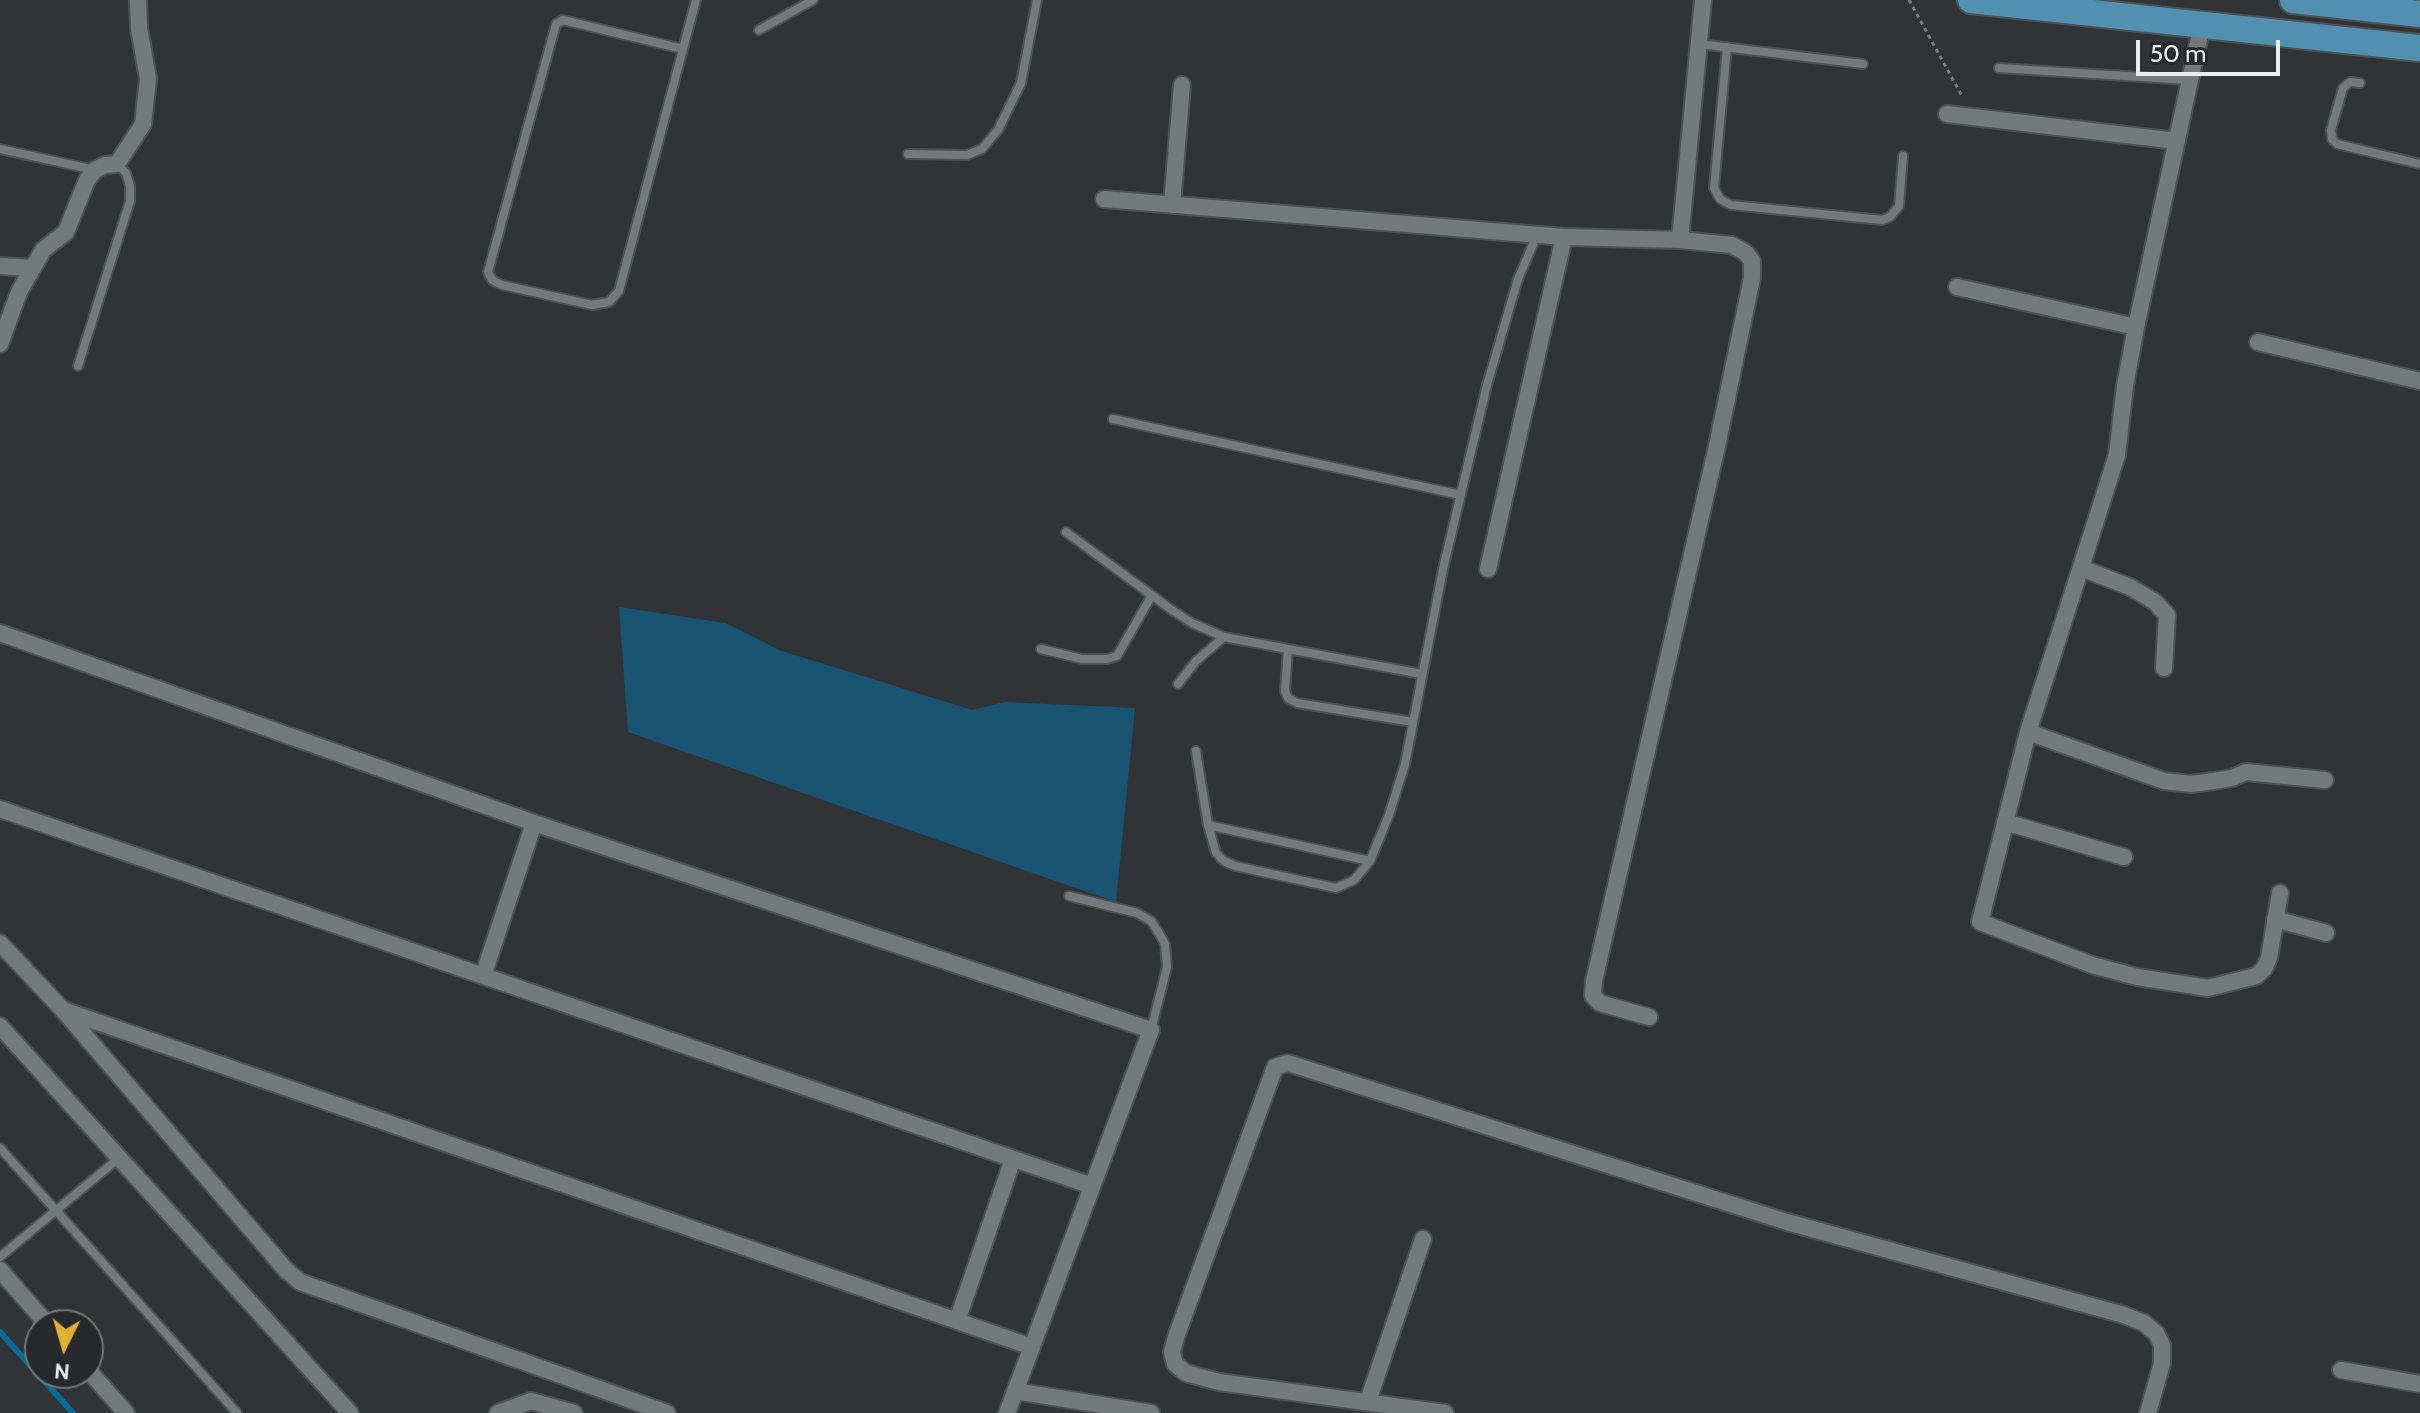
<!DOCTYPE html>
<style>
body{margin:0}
#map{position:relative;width:2420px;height:1413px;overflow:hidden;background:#303437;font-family:Cabin,sans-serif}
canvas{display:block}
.north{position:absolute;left:24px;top:1309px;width:80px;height:80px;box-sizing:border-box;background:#262a2c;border:2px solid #74787a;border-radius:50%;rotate:185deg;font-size:22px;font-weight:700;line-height:32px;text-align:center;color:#eaedee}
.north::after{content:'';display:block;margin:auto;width:28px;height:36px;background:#dfb034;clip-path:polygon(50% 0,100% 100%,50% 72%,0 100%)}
.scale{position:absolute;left:2136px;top:40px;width:144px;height:36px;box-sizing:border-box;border:4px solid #eaedee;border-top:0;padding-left:10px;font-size:24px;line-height:28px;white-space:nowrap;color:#eaedee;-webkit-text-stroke:6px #262a2c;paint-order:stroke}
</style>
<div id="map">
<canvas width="2420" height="1413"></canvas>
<div class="north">N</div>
<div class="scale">50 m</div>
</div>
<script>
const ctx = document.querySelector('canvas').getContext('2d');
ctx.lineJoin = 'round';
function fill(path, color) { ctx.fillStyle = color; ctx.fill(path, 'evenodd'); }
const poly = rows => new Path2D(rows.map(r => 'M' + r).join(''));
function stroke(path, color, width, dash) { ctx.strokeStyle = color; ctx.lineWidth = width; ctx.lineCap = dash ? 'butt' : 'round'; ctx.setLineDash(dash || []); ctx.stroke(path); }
const green = poly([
 [619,607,726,623,779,650,972,710,1004,702,1135,708,1116,902,628,732]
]);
const stream = poly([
 [0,1332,73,1413]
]);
const path = poly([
 [1909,0,1963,98]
]);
const service = poly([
 [759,30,813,0],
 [1699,44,1863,64],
 [1727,47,1714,188,1720,199,1731,205,1882,220,1890,217,1899,206,1903,156],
 [683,49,619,291,609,302,592,305,502,285,492,280,488,272,556,24,563,20,683,49,696,0],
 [1999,68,2189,80],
 [2360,83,2350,82,2343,88,2331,130,2332,139,2337,144,2420,164],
 [0,149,95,170],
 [908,154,967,155,982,149,998,130,1021,83,1037,0],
 [78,366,130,201,130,186,126,173,117,164],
 [1113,419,1461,495],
 [1066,532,1169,608,1192,623,1224,637,1422,674],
 [1041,649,1082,659,1107,659,1117,656,1152,595],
 [1288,649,1285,691,1288,698,1297,703,1413,722],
 [1178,684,1196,661,1224,637],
 [1196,751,1208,825,1216,853,1224,861,1235,866,1336,888,1354,880,1370,861,1389,815,1405,764,1443,569,1487,385,1518,279,1537,235],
 [1208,825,1370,861],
 [1069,896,1137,913,1151,921,1159,933,1165,944,1167,967,1151,1030],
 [0,1148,237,1413],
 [0,1257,119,1158]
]);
const minor = poly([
 [2202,25,2136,327,2125,386,2117,455,2028,732,1980,922,2092,965,2137,977,2208,988,2256,976,2264,969,2269,958,2280,893],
 [1947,114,2177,141],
 [1104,199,1564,237,1680,240,1732,245,1746,253,1752,261,1752,278,1717,446,1594,981,1593,996,1600,1003,1649,1017],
 [1172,205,1182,85],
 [1680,240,1703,0],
 [0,266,33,268],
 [1957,287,2136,327],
 [2258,342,2420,381],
 [0,344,19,292,43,250,66,232,87,180,95,170,105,165,117,164,143,124,148,79,139,28,138,0],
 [2081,568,2130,587,2155,602,2167,615,2164,668],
 [1488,569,1564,237],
 [0,633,534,823,1151,1030,1007,1413],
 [2028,732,2164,781,2191,784,2214,781,2232,778,2246,772,2325,780],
 [0,809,1092,1186],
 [2005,822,2124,857],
 [2275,919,2326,933],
 [0,943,63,1010,286,1270,300,1282,667,1413],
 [483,976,534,823],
 [63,1010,1032,1347],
 [0,1026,350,1413],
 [0,1270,48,1325],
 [957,1321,1013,1159],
 [88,1370,126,1413],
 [2341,1370,2420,1384],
 [1015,1391,1151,1413],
 [1368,1401,1423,1239],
 [498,1413,531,1401,574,1413],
 [1445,1413,1219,1382,1186,1373,1175,1364,1172,1352,1176,1337,1275,1067,1288,1063,1787,1222,2124,1315,2144,1323,2156,1333,2162,1345,2162,1363,2148,1413]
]);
const trunk = poly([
 [1971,0,2420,48],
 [2293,0,2420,14]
]);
fill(green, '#195473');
stroke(stream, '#086c99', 6);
stroke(service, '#4f5254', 12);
stroke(minor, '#4f5254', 20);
stroke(trunk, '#4f5254', 30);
stroke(path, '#7a7d7f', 3, [4, 4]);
stroke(service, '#74797c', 8);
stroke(minor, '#74797c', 16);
stroke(trunk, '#5290b2', 26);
</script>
